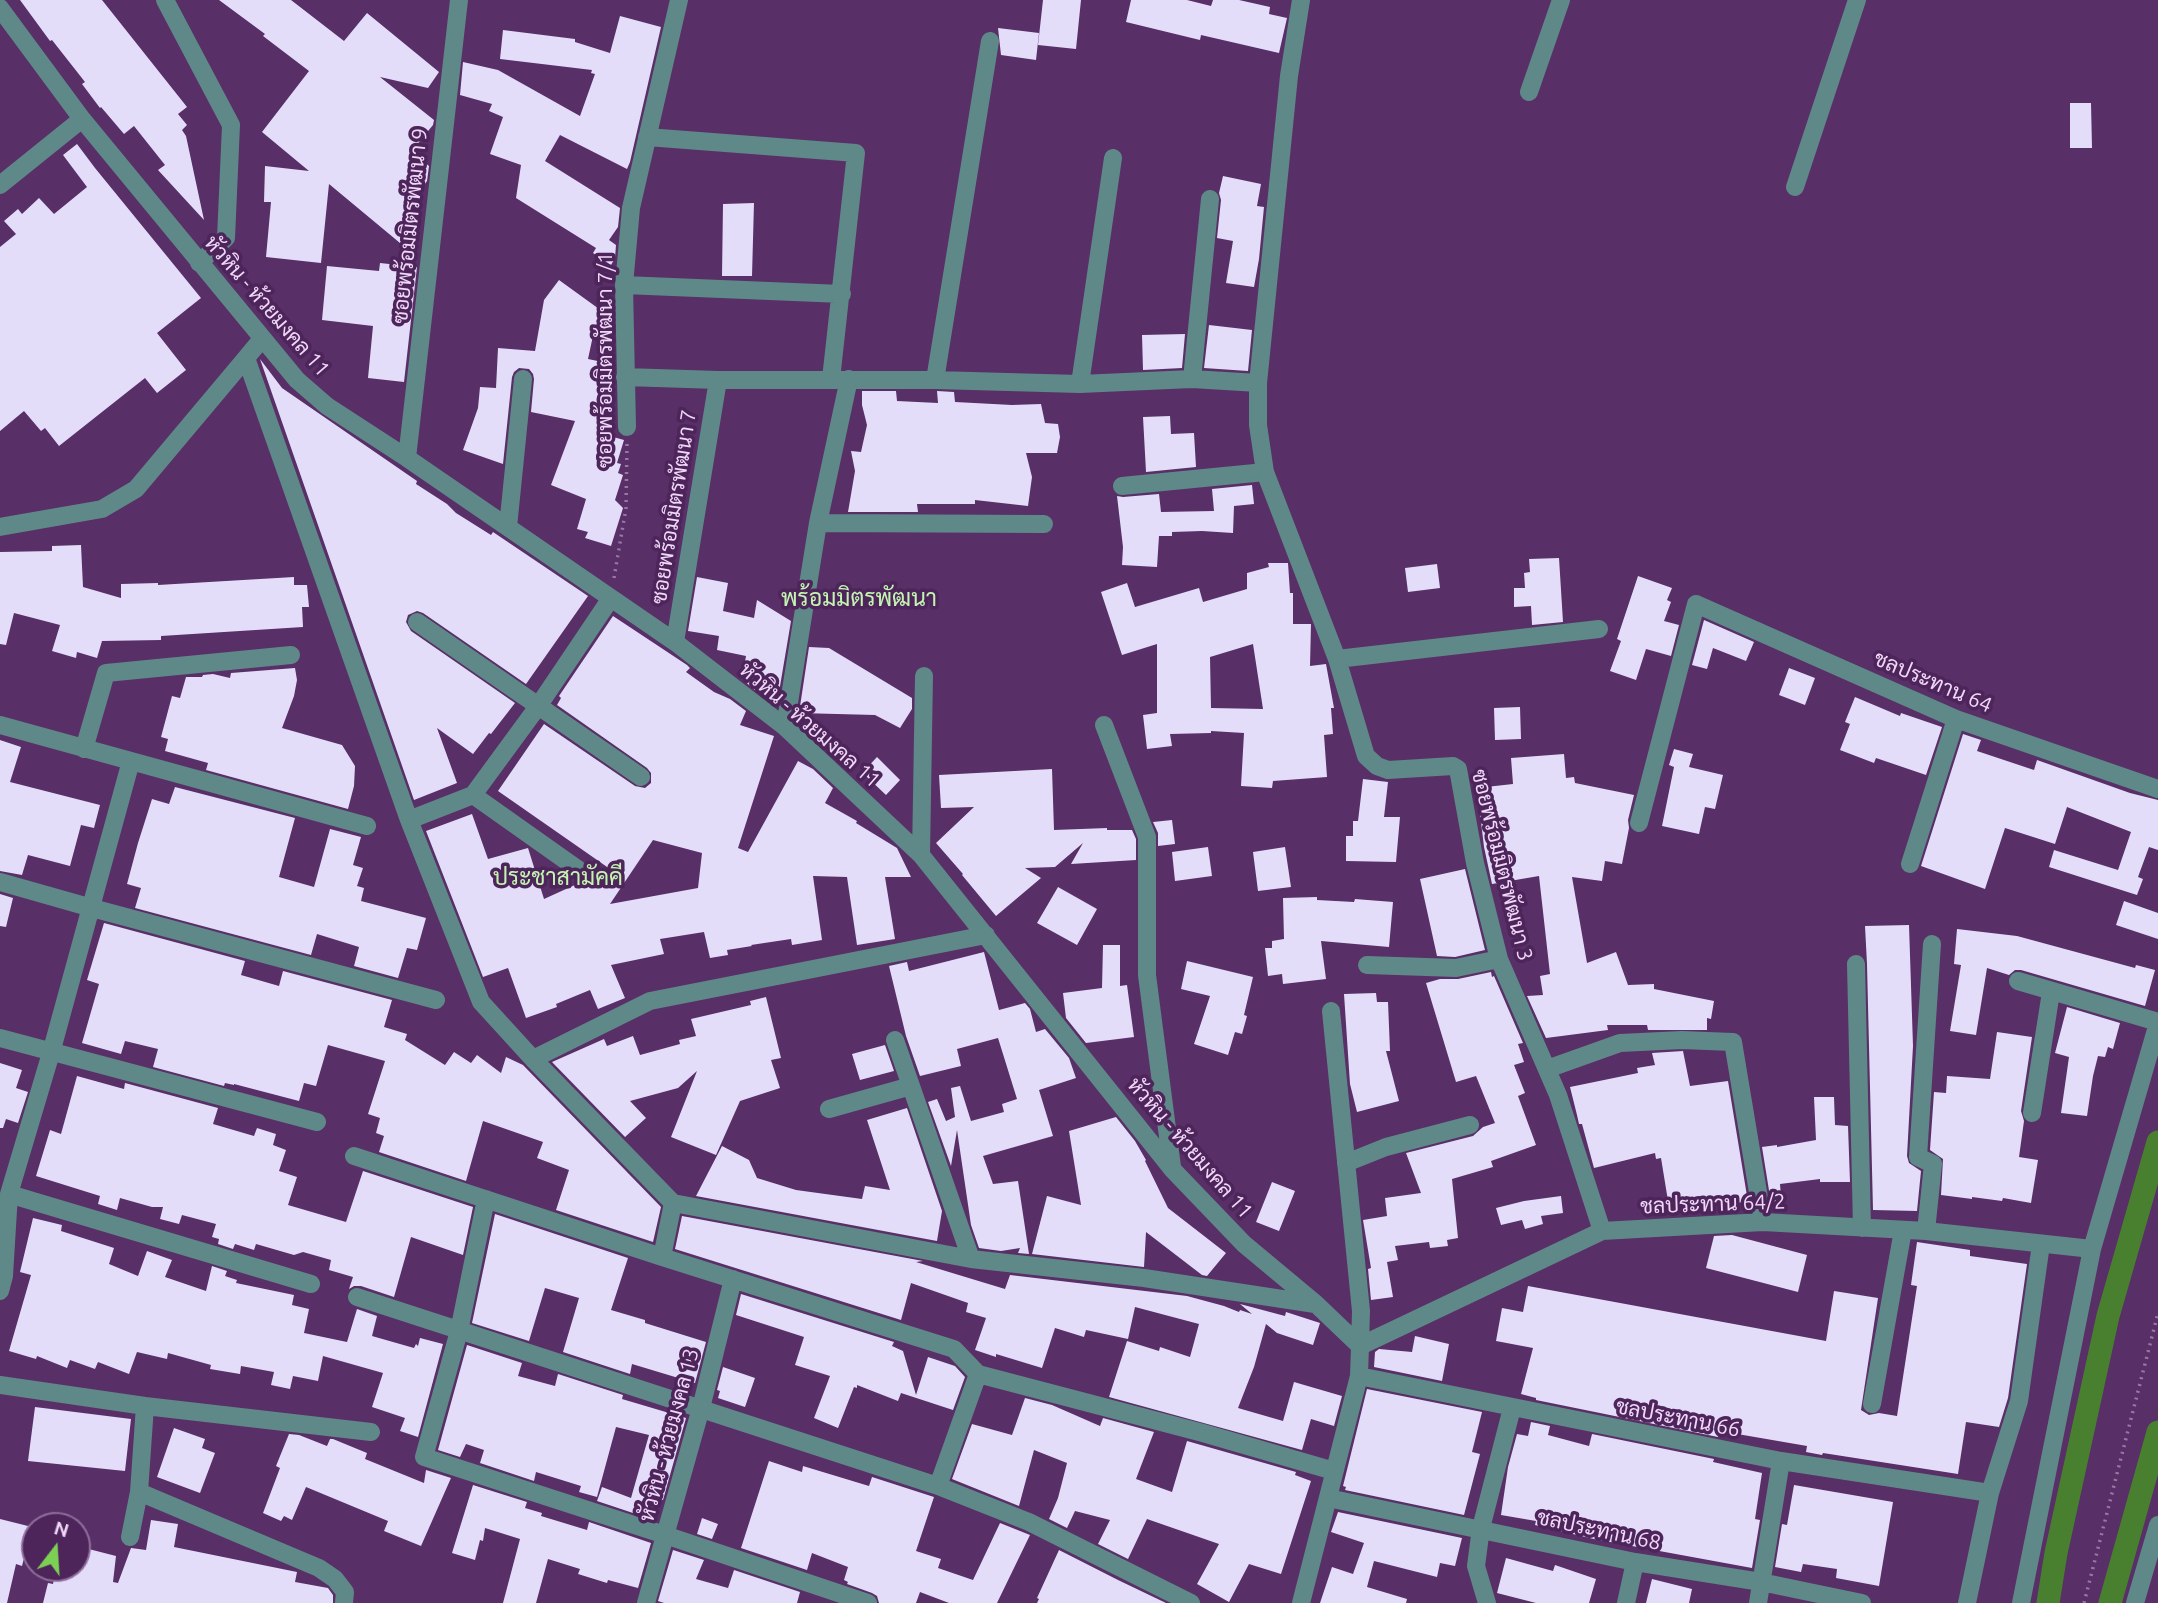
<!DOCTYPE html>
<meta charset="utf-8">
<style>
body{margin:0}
#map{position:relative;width:2158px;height:1603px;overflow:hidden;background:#582f66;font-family:Ubuntu,sans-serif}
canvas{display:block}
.north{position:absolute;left:21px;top:1512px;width:70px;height:70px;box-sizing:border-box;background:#4d255a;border:2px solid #8e6d9a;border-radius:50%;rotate:17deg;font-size:19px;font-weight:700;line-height:28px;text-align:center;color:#f0d8f9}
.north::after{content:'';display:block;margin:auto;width:24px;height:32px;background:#7cd155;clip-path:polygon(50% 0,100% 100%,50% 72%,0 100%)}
</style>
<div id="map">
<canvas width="2158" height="1603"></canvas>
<div class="north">N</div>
</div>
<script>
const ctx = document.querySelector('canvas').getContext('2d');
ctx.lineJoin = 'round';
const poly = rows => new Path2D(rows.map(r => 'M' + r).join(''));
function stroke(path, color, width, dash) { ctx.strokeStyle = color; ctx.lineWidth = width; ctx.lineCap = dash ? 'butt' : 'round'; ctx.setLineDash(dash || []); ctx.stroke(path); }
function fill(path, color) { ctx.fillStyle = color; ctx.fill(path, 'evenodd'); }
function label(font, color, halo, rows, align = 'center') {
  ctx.font = font + ' Ubuntu,Sarabun,sans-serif'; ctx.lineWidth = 7; ctx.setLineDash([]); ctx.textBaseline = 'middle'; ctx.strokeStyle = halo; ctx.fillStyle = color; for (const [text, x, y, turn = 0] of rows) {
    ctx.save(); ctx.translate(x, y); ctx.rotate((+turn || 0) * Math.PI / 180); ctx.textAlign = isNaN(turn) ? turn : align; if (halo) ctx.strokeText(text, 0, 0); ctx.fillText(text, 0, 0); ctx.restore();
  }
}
const canal = poly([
 [2048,1603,2056,1553,2108,1316,2158,1142],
 [2110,1603,2158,1432]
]);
const building = poly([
 [20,0,102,0,187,107,178,114,187,125,182,130,186,136,204,220,158,170,165,165,134,126,124,134,101,107,100,108,82,84,85,82,52,40,50,41],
 [219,0,291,0,344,41,367,13,439,72,428,88,380,77,434,120,433,125,411,152,429,166,427,181,403,214,415,224,400,243,329,184,321,263,266,257,271,202,264,202,265,166,309,171,262,132,309,71,263,36,265,34],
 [1043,0,1081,0,1076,49,1038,45],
 [1131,0,1187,0,1211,6,1213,0,1239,0,1270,7,1269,14,1287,18,1279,53,1201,35,1200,40,1126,22],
 [620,16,661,27,630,162,627,169,560,135,545,161,620,208,618,227,609,240,616,245,615,258,611,265,593,253,596,248,516,198,521,165,490,154,503,117,489,111,492,104,460,95,463,62,498,70,580,116,595,74,591,73,592,70,500,59,503,30,575,39,575,42,610,53],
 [998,28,1039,33,1036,60,1001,55],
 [2070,103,2091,103,2092,148,2070,148],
 [77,144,95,168,201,298,157,333,186,370,157,393,145,378,59,446,45,428,41,431,24,411,0,431,0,247,16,234,4,221,18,209,22,214,39,198,54,214,87,187,63,155],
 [1223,176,1261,184,1257,206,1264,207,1259,259,1254,287,1226,283,1233,241,1217,238,1221,200,1219,193],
 [754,203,752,276,722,276,723,204],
 [380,263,417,267,404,382,368,378,373,326,322,320,327,266,379,271],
 [559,280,606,314,594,331,588,359,612,364,599,433,624,440,617,463,621,464,618,473,623,475,615,500,623,508,611,546,585,538,588,532,577,529,586,499,551,485,575,421,531,412,534,379,533,374,529,369,519,368,514,372,512,377,503,464,463,450,478,408,480,387,496,388,498,348,535,351,544,300],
 [1209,325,1252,330,1248,371,1204,368],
 [1185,334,1182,368,1143,370,1142,335],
 [260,359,282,388,417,481,416,484,447,504,456,513,491,535,493,532,588,596,526,684,423,613,417,611,408,615,406,622,411,631,515,703,491,734,489,733,473,754,437,728,457,783,414,800],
 [862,391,896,391,897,401,938,403,937,391,954,392,955,402,1012,405,1041,404,1045,423,1058,424,1060,437,1057,453,1026,453,1032,477,1028,506,975,500,975,504,917,504,918,512,848,512,855,471,851,451,861,452,867,425,862,405],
 [1170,416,1171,434,1194,433,1196,467,1146,472,1143,417],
 [1252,485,1254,504,1234,506,1233,533,1202,531,1172,532,1172,536,1159,536,1157,567,1122,565,1123,547,1117,496,1123,497,1159,494,1161,512,1214,511,1212,489],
 [81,545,83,587,121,598,121,584,158,583,158,585,294,577,294,585,307,585,309,607,302,607,303,627,161,636,161,640,102,641,97,658,77,652,76,658,52,651,60,625,14,613,6,645,0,644,0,552,52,551,52,546],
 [1559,558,1563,622,1532,625,1531,606,1514,607,1514,588,1525,588,1524,573,1530,572,1529,559],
 [1268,563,1288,563,1290,593,1293,593,1293,624,1311,624,1310,666,1326,664,1334,708,1331,708,1333,734,1324,735,1327,777,1273,781,1272,788,1241,786,1244,733,1211,731,1211,733,1170,734,1172,746,1147,749,1143,715,1157,713,1157,644,1122,655,1101,592,1127,583,1135,607,1199,588,1203,602,1247,589,1247,573,1269,567],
 [1253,644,1263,709,1211,708,1210,657],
 [1437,564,1440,588,1408,592,1405,568],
 [1638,576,1672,588,1667,600,1671,602,1664,621,1679,625,1671,656,1646,649,1636,680,1610,671,1621,641,1617,639],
 [697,577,728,583,723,611,754,618,757,600,791,621,777,704,756,687,755,690,742,679,746,656,717,650,719,636,688,631],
 [613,616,687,665,690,668,686,672,714,692,730,699,746,711,740,725,774,736,738,848,748,852,798,761,813,769,833,788,825,803,857,821,856,823,897,848,911,877,885,877,895,939,857,945,847,877,813,876,822,940,792,945,791,939,751,945,752,946,727,950,728,955,710,958,704,932,660,939,664,954,611,965,625,998,598,1009,590,990,556,1004,557,1007,526,1018,508,968,483,977,426,831,472,814,488,859,528,848,544,899,610,869,498,791,544,724,635,786,645,788,651,783,651,773,647,768,557,705,561,698,559,696],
 [653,840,702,853,698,888,610,904],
 [1704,620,1754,642,1746,661,1713,648,1707,669,1692,665],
 [809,647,829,648,912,698,912,709,900,728,875,715,799,713],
 [295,668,297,680,294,696,282,728,342,745,355,766,354,786,348,809,206,770,208,763,165,751,168,739,161,737,172,696,180,698,186,677,202,677,203,675,213,674,230,678,231,673],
 [1789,668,1815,678,1805,705,1779,695],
 [1855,697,1900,716,1901,713,1942,727,1926,775,1876,758,1874,763,1840,750,1850,724,1845,722],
 [1520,707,1521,739,1495,740,1494,708],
 [1963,734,1981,740,1977,751,2034,770,2037,760,2130,793,2158,800,2158,850,2149,847,2138,877,2143,879,2137,895,2049,867,2054,850,2118,870,2131,832,2067,807,2055,844,2005,828,1985,889,1921,866],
 [0,740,21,747,10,782,100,805,94,828,81,825,70,866,28,855,22,875,0,871],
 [1674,749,1693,754,1689,767,1723,775,1715,809,1705,807,1699,834,1662,826,1674,767,1669,765],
 [1564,754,1566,778,1574,777,1575,783,1634,795,1628,820,1629,828,1622,864,1605,861,1602,881,1572,877,1587,963,1616,952,1628,985,1654,984,1654,989,1714,1001,1711,1019,1707,1018,1707,1030,1648,1030,1647,1025,1607,1025,1608,1030,1546,1038,1527,996,1543,995,1540,976,1550,974,1539,876,1492,884,1484,847,1477,788,1513,784,1511,758],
 [877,757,900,780,886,795,866,776,867,774,864,771],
 [1052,769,1054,830,1107,828,1107,830,1132,830,1136,839,1136,860,1071,864,1083,843,1055,867,1025,868,1041,878,996,916,962,875,963,874,936,843,974,807,941,808,939,775],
 [1363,779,1388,782,1384,817,1400,817,1396,862,1346,861,1346,836,1353,836,1353,821,1358,821],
 [175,787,295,818,279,877,314,887,330,829,361,837,353,865,363,868,357,886,364,888,361,901,426,918,417,950,407,948,398,978,354,966,359,947,317,934,311,955,135,908,141,888,127,884,138,843,152,799,169,804],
 [1172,820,1175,844,1158,846,1158,833,1153,822],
 [1208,847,1212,876,1175,881,1172,852],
 [1285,847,1291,887,1258,891,1253,852],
 [1465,869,1485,950,1455,957,1437,956,1420,879],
 [1058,887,1097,909,1077,945,1037,923],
 [0,894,13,898,6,927,0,926],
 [1317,897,1317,900,1354,902,1355,899,1393,902,1389,947,1321,941,1326,979,1283,984,1282,974,1268,976,1265,948,1272,948,1272,941,1284,939,1283,898],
 [2124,901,2158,913,2158,939,2116,925],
 [104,923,245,961,241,975,279,986,283,971,392,1000,384,1027,407,1034,405,1040,445,1065,454,1052,471,1063,477,1055,501,1073,506,1057,523,1065,661,1207,653,1242,556,1210,569,1170,537,1158,543,1142,483,1121,466,1181,379,1152,384,1136,376,1133,380,1118,368,1114,385,1061,328,1045,316,1086,304,1083,299,1101,234,1084,234,1085,225,1083,224,1086,153,1067,158,1049,125,1041,121,1054,82,1043,99,984,87,980],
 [1909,925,1913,1046,1907,1156,1909,1163,1921,1171,1917,1211,1873,1210,1867,964,1865,926],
 [1957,929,2017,936,2135,968,2136,965,2155,970,2145,1006,2021,970,2015,970,2009,975,1987,968,1976,1035,1950,1031,1961,965,1954,964],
 [1103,945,1120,945,1120,986,1127,985,1134,1037,1086,1043,1066,1018,1063,993,1102,988],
 [984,952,999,1010,1025,1003,1030,1009,1036,1032,1045,1029,1069,1058,1076,1078,1039,1090,1053,1136,983,1156,993,1184,1018,1181,1029,1254,1018,1253,1020,1248,1001,1251,979,1248,971,1225,957,1130,951,1166,928,1102,937,1099,946,1121,955,1117,951,1088,960,1086,971,1121,1004,1112,1002,1104,1017,1099,998,1038,957,1049,961,1066,920,1076,906,1036,889,966,907,962,909,971],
 [1187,961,1253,977,1244,1015,1247,1016,1242,1034,1235,1032,1228,1055,1194,1044,1210,996,1181,989],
 [1491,972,1492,977,1494,976,1523,1043,1518,1044,1524,1062,1514,1065,1525,1093,1518,1096,1536,1145,1491,1161,1493,1167,1452,1179,1458,1238,1447,1240,1448,1246,1430,1248,1429,1242,1395,1246,1398,1260,1387,1262,1393,1297,1371,1300,1368,1269,1371,1268,1363,1220,1387,1216,1385,1198,1421,1193,1406,1153,1473,1136,1483,1127,1495,1123,1476,1076,1456,1082,1426,983,1440,979,1458,979],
 [1376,993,1377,1002,1388,1002,1390,1051,1386,1051,1399,1101,1357,1112,1350,1084,1344,994],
 [766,997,781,1058,771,1060,780,1088,740,1101,716,1155,671,1137,697,1071,678,1088,630,1101,646,1118,625,1137,552,1062,604,1039,607,1046,633,1036,640,1055,680,1044,679,1040,696,1036,691,1019,751,1005,750,1001],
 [2067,1007,2120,1023,2113,1049,2108,1047,2105,1057,2098,1056,2093,1076,2087,1116,2061,1113,2069,1057,2055,1053],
 [1997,1032,2032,1037,2021,1111,2024,1121,2019,1157,2038,1160,2031,1203,2003,1198,2002,1201,1972,1197,1972,1199,1941,1195,1943,1159,1930,1150,1934,1092,1946,1093,1947,1076,1990,1079],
 [885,1045,894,1071,860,1080,852,1054],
 [1683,1051,1690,1086,1728,1081,1748,1202,1715,1204,1715,1201,1669,1207,1661,1158,1656,1159,1655,1153,1594,1168,1582,1124,1579,1124,1577,1115,1570,1087,1638,1073,1637,1068,1655,1065,1652,1053],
 [0,1063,22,1070,16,1088,28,1092,18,1123,6,1119,3,1128,0,1128],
 [77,1076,124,1089,125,1083,218,1108,213,1124,254,1136,257,1128,276,1134,273,1145,286,1150,279,1171,297,1177,288,1205,346,1222,363,1171,473,1207,463,1255,411,1237,394,1297,361,1286,354,1286,349,1289,353,1277,329,1270,331,1260,303,1252,294,1255,256,1244,254,1250,235,1244,233,1249,218,1244,219,1239,212,1237,216,1224,182,1215,179,1224,160,1219,163,1207,152,1207,120,1198,117,1210,98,1204,100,1196,36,1176,50,1130,61,1134],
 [1814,1097,1834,1097,1835,1125,1848,1126,1850,1182,1820,1182,1820,1179,1780,1184,1782,1209,1772,1209,1762,1147,1777,1145,1777,1147,1816,1140],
 [907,1108,942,1211,937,1241,696,1196,722,1146,749,1160,757,1178,796,1190,862,1199,865,1186,890,1190,867,1120],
 [1116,1117,1135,1141,1146,1160,1145,1161,1168,1208,1226,1253,1207,1276,1202,1275,1146,1232,1144,1267,1032,1254,1047,1196,1081,1205,1069,1131],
 [1272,1182,1295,1191,1279,1231,1256,1222],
 [1561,1196,1563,1213,1541,1216,1543,1224,1525,1229,1522,1220,1501,1225,1496,1208,1524,1201],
 [495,1214,628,1258,611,1310,645,1320,645,1323,706,1342,695,1383,632,1364,630,1374,563,1352,579,1298,545,1288,529,1341,472,1323],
 [682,1216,923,1261,916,1262,1005,1289,1010,1275,1187,1296,1224,1306,1239,1312,1240,1310,1252,1314,1240,1304,1285,1316,1286,1312,1320,1323,1313,1345,1277,1333,1266,1324,1254,1367,1238,1408,1283,1421,1294,1382,1342,1396,1334,1426,1311,1419,1302,1450,1109,1397,1127,1341,1159,1351,1160,1347,1190,1357,1199,1324,1135,1307,1128,1339,1086,1330,1084,1337,1055,1328,1042,1368,996,1354,996,1357,975,1350,986,1318,966,1312,968,1303,911,1283,901,1320,675,1249],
 [33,1218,62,1225,61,1231,114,1248,109,1264,138,1276,147,1251,172,1260,165,1277,206,1291,212,1266,227,1271,225,1276,237,1280,236,1283,294,1295,292,1305,309,1309,304,1333,347,1342,357,1309,377,1316,372,1336,414,1348,416,1344,418,1346,420,1338,443,1344,418,1437,400,1431,405,1418,372,1407,383,1373,323,1356,318,1381,293,1376,290,1389,271,1385,274,1372,241,1366,240,1374,210,1369,211,1365,168,1353,167,1359,137,1352,129,1374,98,1362,95,1369,70,1360,67,1368,37,1356,36,1359,9,1351,31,1275,20,1272],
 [1732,1235,1807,1255,1798,1292,1706,1268,1714,1236],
 [1917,1242,1970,1250,1970,1256,2027,1264,2008,1398,1999,1427,1966,1422,1958,1474,1823,1453,1822,1455,1806,1452,1807,1446,1720,1431,1718,1437,1536,1400,1536,1398,1521,1394,1533,1348,1496,1341,1502,1308,1523,1312,1528,1286,1826,1341,1834,1291,1878,1298,1861,1410,1869,1415,1879,1413,1897,1416,1917,1286,1911,1285],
 [741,1294,894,1342,892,1346,903,1351,916,1395,928,1357,955,1366,965,1377,953,1410,901,1393,898,1401,857,1385,857,1388,854,1387,838,1428,814,1418,830,1376,795,1365,804,1337,736,1315],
 [1415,1336,1449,1344,1442,1381,1374,1367,1375,1352,1379,1349,1412,1352],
 [467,1345,522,1363,518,1376,555,1386,558,1374,623,1395,622,1399,686,1418,663,1500,657,1498,651,1519,597,1501,602,1487,631,1498,649,1435,616,1427,597,1497,579,1492,581,1486,536,1472,534,1481,480,1463,484,1450,466,1444,460,1457,438,1450],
 [723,1367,755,1378,745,1407,718,1398,720,1391,717,1390],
 [1367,1389,1482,1412,1472,1452,1480,1454,1464,1515,1345,1490,1346,1487,1343,1486],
 [1025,1398,1052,1405,1100,1426,1103,1418,1154,1432,1136,1479,1172,1492,1187,1441,1296,1472,1295,1475,1311,1481,1281,1574,1249,1564,1229,1602,1197,1584,1219,1544,1147,1519,1128,1559,1098,1544,1110,1520,1075,1511,1067,1528,1049,1519,1058,1498,1067,1463,1034,1450,1019,1506,952,1479,972,1424,1012,1435],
 [35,1407,131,1419,125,1471,28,1461],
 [1531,1422,1550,1426,1548,1435,1589,1446,1592,1434,1714,1459,1713,1462,1762,1473,1755,1519,1760,1520,1752,1568,1594,1539,1535,1525,1536,1521,1501,1515,1508,1467,1517,1434,1528,1436],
 [174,1428,205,1439,202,1448,215,1453,200,1493,157,1477],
 [289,1434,299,1435,327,1446,330,1439,333,1439,367,1453,365,1459,424,1483,426,1470,451,1478,421,1546,384,1531,388,1521,306,1487,292,1520,284,1516,281,1521,263,1513,280,1468,276,1466],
 [769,1461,802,1472,803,1466,869,1486,872,1477,934,1497,916,1551,941,1559,938,1568,973,1580,1000,1523,1030,1535,997,1603,949,1603,920,1592,916,1603,879,1603,877,1596,872,1593,847,1584,848,1582,844,1580,848,1567,812,1553,807,1570,741,1548],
 [473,1485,527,1502,525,1508,542,1513,541,1516,587,1530,589,1522,651,1543,638,1588,608,1580,607,1583,578,1574,580,1569,548,1559,536,1603,503,1603,520,1539,485,1528,483,1541,480,1540,475,1560,452,1553],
 [1794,1485,1893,1502,1879,1586,1836,1578,1837,1569,1803,1564,1801,1572,1775,1567,1782,1524,1787,1525],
 [1338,1512,1462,1538,1455,1566,1440,1563,1437,1577,1374,1561,1367,1587,1407,1599,1406,1603,1320,1603,1332,1567,1353,1574,1364,1543,1331,1532],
 [702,1518,718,1524,712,1539,697,1534],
 [0,1519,32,1527,22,1566,16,1564,7,1603,0,1603],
 [151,1520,178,1524,174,1547,297,1572,295,1582,328,1588,333,1595,333,1603,43,1603,48,1583,53,1584,56,1568,77,1568,77,1546,116,1556,113,1582,118,1583,131,1548,146,1550],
 [673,1550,704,1560,696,1579,728,1588,734,1570,800,1592,797,1603,664,1603,658,1601],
 [1059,1550,1118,1580,1166,1603,1037,1603,1039,1599,1037,1598],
 [1506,1558,1553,1571,1555,1565,1596,1579,1589,1603,1536,1603,1497,1593],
 [1652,1579,1692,1589,1689,1603,1646,1603]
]);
const path = poly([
 [614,578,626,508,627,443],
 [2084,1603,2158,1313]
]);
const minor = poly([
 [165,0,231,125,226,238,199,263],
 [1301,0,1289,76,1258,383,1258,425,1265,472,1337,659,1366,756,1377,766,1388,770,1453,766,1458,769,1475,863,1499,959,1558,1095,1602,1231],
 [0,8,82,119,297,380,327,406,407,458,675,642,785,727,921,855,1172,1169,1244,1244,1316,1304,1360,1346,1359,1376,1301,1603],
 [1529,92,1561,0],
 [647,137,856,153,831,379],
 [0,185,82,119],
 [1795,187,1857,0],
 [624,285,842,294],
 [261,340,246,358,409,820,481,1002,533,1059,673,1203,662,1257],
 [625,377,718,380,935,380,1080,384,1192,379,1258,383],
 [1192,379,1210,199],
 [935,380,990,41],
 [1080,384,1113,158],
 [627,427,624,285,631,208,679,0],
 [407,458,459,0],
 [1122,486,1265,472],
 [818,523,1044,524],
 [0,527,102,509,136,489,246,358],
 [508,527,523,379],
 [417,622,641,777],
 [675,642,718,380],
 [1337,659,1599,629],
 [0,725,367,826],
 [1104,725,1147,837,1147,975,1172,1167],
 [785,727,818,523,849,379],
 [84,749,106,673,291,655],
 [473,795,579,870],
 [409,820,473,795,539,705,611,598],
 [1639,823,1696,604,1956,719,2158,789],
 [921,855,924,676],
 [1910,864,1956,719],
 [0,882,92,908,436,1000],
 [1856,964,1862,1228],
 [1367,965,1456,968,1499,959],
 [2018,981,2158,1022],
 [1331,1011,1361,1311,1360,1346,1602,1231,1763,1222,1926,1231,2092,1249],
 [0,1038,317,1122],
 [895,1040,971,1259],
 [533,1059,650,1001,986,935],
 [1547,1069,1620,1043,1682,1040,1733,1042,1763,1222],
 [829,1109,911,1086],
 [2032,1113,2051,992],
 [354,1156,662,1257,954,1349,978,1374,938,1486,1029,1522,1191,1603],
 [1346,1163,1386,1147,1470,1125],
 [9,1194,311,1284],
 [486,1199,459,1331,424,1457,665,1535,868,1603],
 [673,1203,971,1259,1144,1278,1315,1304],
 [1926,1231,1933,1164,1918,1157,1932,944],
 [0,1291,4,1276,9,1194,51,1053,131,761],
 [357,1297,938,1486],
 [978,1374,1203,1433,1334,1471],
 [1359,1376,1781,1461,1990,1493],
 [0,1385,145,1406,371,1432],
 [1872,1404,1903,1230],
 [145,1406,139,1492,319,1568,335,1579,345,1592,344,1603],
 [1328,1498,1635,1562,1761,1582,1862,1603],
 [130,1537,139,1492],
 [646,1603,701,1408,733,1279],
 [1487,1603,1476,1566,1481,1528,1512,1408],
 [1626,1603,1635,1562],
 [1758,1603,1781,1461],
 [1967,1603,1990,1493,2019,1401,2041,1244],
 [2021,1603,2092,1249,2158,1023],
 [2135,1603,2158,1525]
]);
const streetNames = [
 ["ซอยพร้อมมิตรพัฒนา 9",410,226,-84],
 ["หัวหิน - ห้วยมงคล 11",267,306,49],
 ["ซอยพร้อมมิตรพัฒนา 7/1",605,360,-90],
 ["ซอยพร้อมมิตรพัฒนา 7",674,507,-81],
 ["ชลประทาน 64",1933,682,23],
 ["หัวหิน - ห้วยมงคล 11",810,725,41],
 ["ซอยพร้อมมิตรพัฒนา 3",1502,865,76],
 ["หัวหิน - ห้วยมงคล 11",1190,1148,49],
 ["ชลประทาน 64/2",1713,1204,-2],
 ["ชลประทาน 66",1678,1418,11],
 ["หัวหิน - ห้วยมงคล 13",669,1435,-75],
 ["ชลประทาน 68",1599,1530,12]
];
const neighbourhoodNames = [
 ["พร้อมมิตรพัฒนา",859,598],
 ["ประชาสามัคคี",558,877]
];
stroke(canal, '#49802f', 23);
fill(building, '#e4ddfa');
stroke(path, '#9a78a6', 3.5, [2, 5]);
stroke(minor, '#5f8888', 18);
label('21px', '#f0d8f9', '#4d255a', streetNames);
label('23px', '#c4f4b2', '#4d255a', neighbourhoodNames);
</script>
